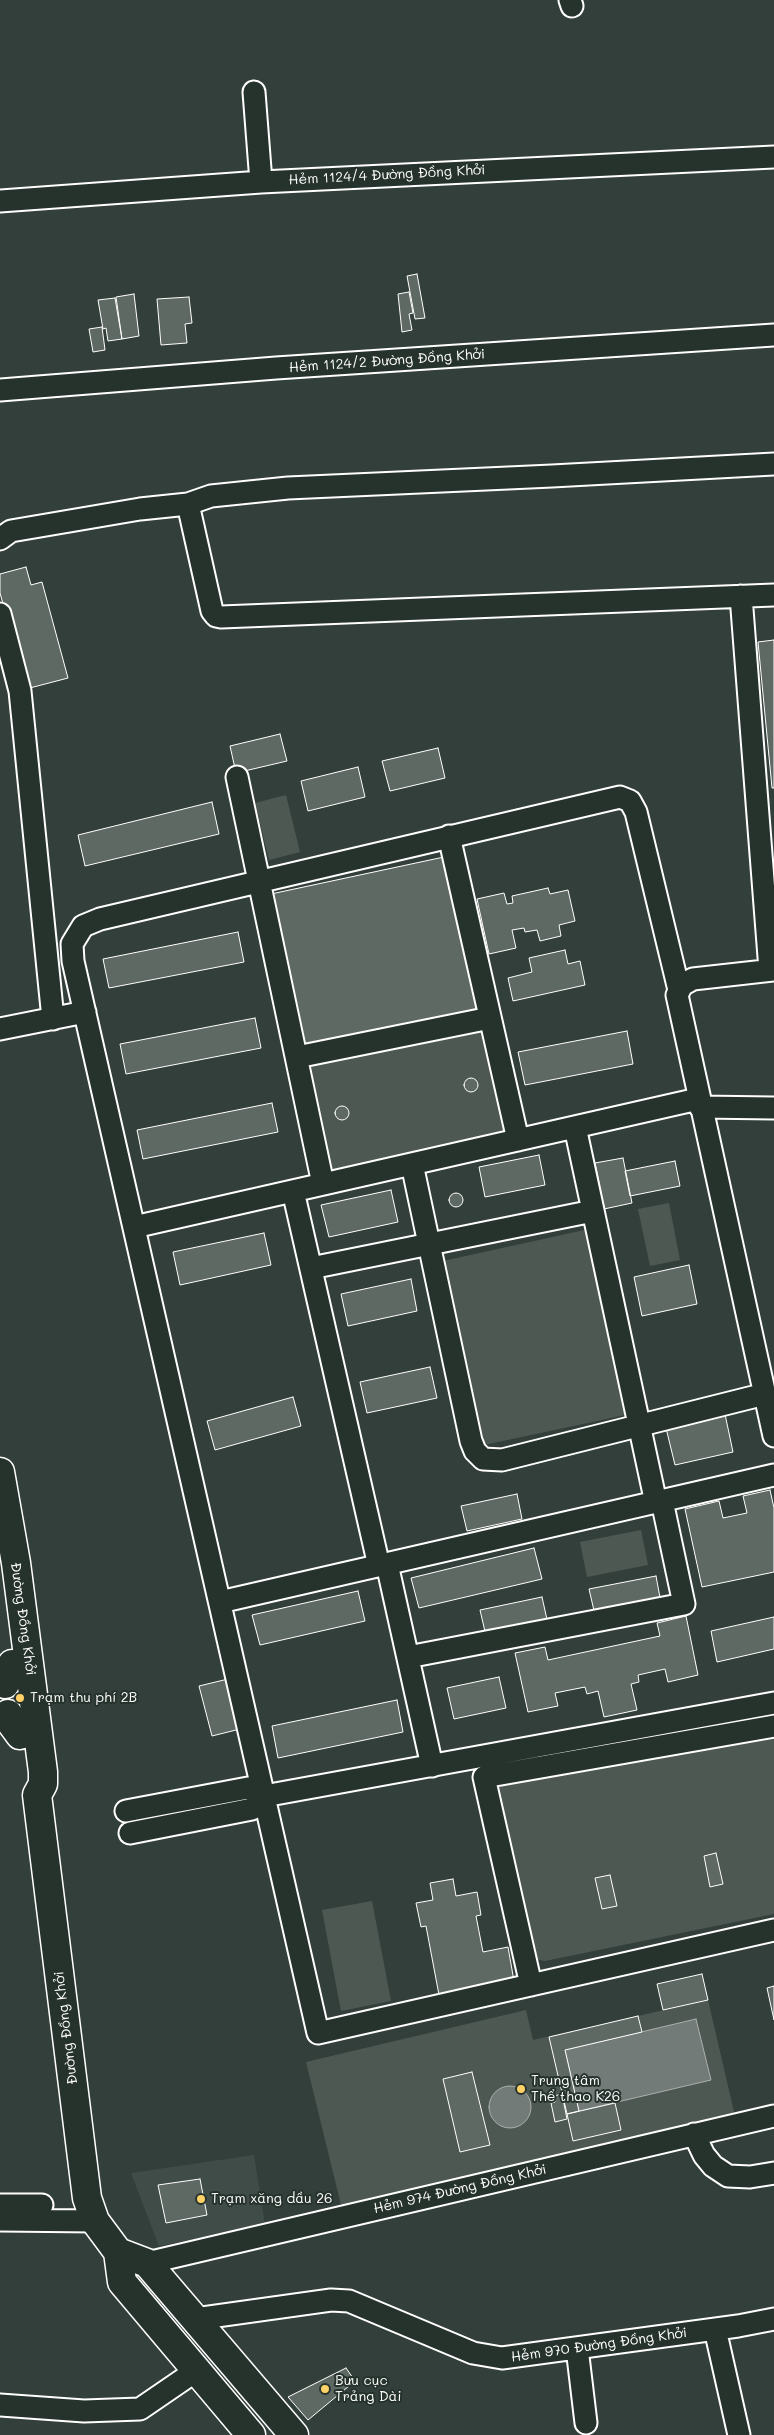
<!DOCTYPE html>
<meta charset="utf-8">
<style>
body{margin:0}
canvas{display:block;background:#333f3a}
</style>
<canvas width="774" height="2435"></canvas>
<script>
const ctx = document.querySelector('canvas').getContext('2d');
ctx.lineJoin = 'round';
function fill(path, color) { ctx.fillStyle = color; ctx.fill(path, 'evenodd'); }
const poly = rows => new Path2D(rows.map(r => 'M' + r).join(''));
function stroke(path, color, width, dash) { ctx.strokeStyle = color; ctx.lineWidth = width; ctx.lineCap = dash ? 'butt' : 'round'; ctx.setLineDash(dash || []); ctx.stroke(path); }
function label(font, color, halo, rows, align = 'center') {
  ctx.font = font + ' Mali,sans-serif'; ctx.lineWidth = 4; ctx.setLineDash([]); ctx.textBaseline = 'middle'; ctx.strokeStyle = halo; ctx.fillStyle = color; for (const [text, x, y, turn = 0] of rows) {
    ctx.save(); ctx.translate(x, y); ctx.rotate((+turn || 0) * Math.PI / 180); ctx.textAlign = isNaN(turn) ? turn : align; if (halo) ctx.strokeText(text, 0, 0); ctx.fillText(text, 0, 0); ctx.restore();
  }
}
const built = poly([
 [254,2155,265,2224,159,2246,131,2173]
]);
const green = poly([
 [286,795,300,852,269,860,255,803],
 [485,1024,509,1133,330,1171,306,1063],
 [669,1203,680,1260,650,1266,638,1209],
 [589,1229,630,1414,484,1445,443,1261],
 [641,1530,648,1565,587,1577,580,1542],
 [774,1732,774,1914,545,1961,534,1959,497,1792,501,1786,505,1782],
 [372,1901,391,2001,341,2011,322,1910],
 [708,2000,735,2116,341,2205,306,2062,526,2010,533,2040]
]);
const water = poly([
 [696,2019,711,2080,579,2111,565,2050,696,2019],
 '489 2107a21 21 0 1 1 42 0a21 21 0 1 1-42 0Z'
]);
const building = poly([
 [417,274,425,318,415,319,407,276,417,274],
 [409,292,413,313,409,314,412,330,402,332,398,294,409,292],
 [134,294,139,336,122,339,116,297,134,294],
 [189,297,192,323,185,324,187,343,161,345,157,299,189,297],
 [115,298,122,339,108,341,106,328,103,329,98,300,115,298],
 [102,327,105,350,93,352,89,329,102,327],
 [26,567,31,585,42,582,68,678,26,689,0,593,0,574,26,567],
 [774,640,774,788,772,788,758,642,774,640],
 [280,734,287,761,236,773,230,746,280,734],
 [438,748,445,778,390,791,382,761,438,748],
 [358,767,365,797,308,811,301,781,358,767],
 [212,802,219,834,85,866,78,835,212,802],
 [444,857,479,1014,306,1051,271,894,444,857],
 [548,888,550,894,568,890,575,921,559,925,561,936,540,941,537,930,525,932,524,928,512,930,516,948,489,954,477,899,504,893,507,904,513,903,512,896,548,888],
 [238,932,244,962,109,988,103,959,238,932],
 [565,950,568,964,580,961,585,985,513,1001,508,978,532,972,529,958,565,950],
 [255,1018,261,1048,126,1074,120,1044,255,1018],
 [627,1031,633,1064,525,1085,518,1052,627,1031],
 '464 1085a7 7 0 1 1 14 0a7 7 0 1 1-14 0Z',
 [272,1103,278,1132,143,1159,137,1130,272,1103],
 '335 1113a7 7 0 1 1 14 0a7 7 0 1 1-14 0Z',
 [539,1155,545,1185,485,1197,479,1167,539,1155],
 [623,1158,632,1203,604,1209,595,1163,623,1158],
 [675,1161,680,1186,630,1196,625,1171,675,1161],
 [391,1190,398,1222,329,1237,321,1205,391,1190],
 '449 1200a7 7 0 1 1 14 0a7 7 0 1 1-14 0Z',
 [264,1233,271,1265,180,1285,173,1252,264,1233],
 [689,1265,697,1304,642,1316,634,1277,689,1265],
 [411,1279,417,1311,348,1326,341,1294,411,1279],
 [430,1367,437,1398,367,1413,360,1382,430,1367],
 [293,1397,301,1426,215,1450,207,1421,293,1397],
 [725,1414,733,1452,675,1465,666,1428,725,1414],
 [770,1490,774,1508,774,1572,702,1587,685,1509,719,1501,723,1518,747,1513,743,1496,770,1490],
 [517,1494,522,1519,467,1531,461,1506,517,1494],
 [534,1548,542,1579,419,1608,411,1578,534,1548],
 [656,1576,661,1603,595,1615,589,1589,656,1576],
 [358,1591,365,1621,260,1645,252,1615,358,1591],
 [542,1597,548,1624,486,1636,480,1610,542,1597],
 [686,1616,698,1675,668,1682,665,1669,638,1675,639,1682,631,1684,637,1710,604,1717,598,1691,587,1694,585,1687,555,1693,558,1706,528,1712,515,1653,545,1647,548,1660,660,1636,657,1623,686,1616],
 [774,1617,774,1649,717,1662,711,1631,774,1617],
 [499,1677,506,1708,454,1719,447,1688,499,1677],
 [228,1679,240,1729,212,1736,199,1686,228,1679],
 [397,1700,403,1732,278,1758,272,1726,397,1700],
 [716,1853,723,1884,710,1887,704,1856,716,1853],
 [610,1875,617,1906,602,1909,595,1878,610,1875],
 [453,1879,456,1896,477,1892,481,1915,476,1916,483,1952,508,1947,514,1981,439,1995,426,1926,421,1927,416,1903,433,1900,430,1883,453,1879],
 [702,1974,708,2000,663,2010,657,1984,702,1974],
 [774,1986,774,2020,767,1988,774,1986],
 [638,2016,642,2032,565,2050,579,2111,567,2114,549,2037,638,2016],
 [472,2072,490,2145,460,2152,443,2079,472,2072],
 [562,2094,567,2119,555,2122,551,2103,555,2102,554,2096,562,2094],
 [615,2103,621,2130,573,2141,567,2114,615,2103],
 [200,2179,207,2215,166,2223,158,2185,200,2179],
 [346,2368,355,2381,308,2420,288,2397,346,2368]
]);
const majorTunnel = poly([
 [14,1683,17,1713]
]);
const minor = poly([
 [570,0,572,6],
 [254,92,261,182],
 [0,201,261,182,774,157],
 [0,390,276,368,774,335],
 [188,504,212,611,216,616,221,617,774,595],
 [0,539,11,531,140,509,188,504,211,496,288,488,552,476,774,464],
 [741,596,770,970],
 [0,614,20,691,53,1019],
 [237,777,323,1184],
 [449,836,518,1140],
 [774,970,693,979,682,985,677,995,774,1436],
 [679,990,636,812,630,801,620,797,100,919,83,926,72,944,73,961,318,2033,774,1930],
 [0,1029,85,1012],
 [297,1057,490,1018],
 [700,1107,774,1108],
 [575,1127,656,1503],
 [412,1164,471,1441,475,1451,483,1459,502,1460,765,1394],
 [293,1191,379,1566],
 [134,1227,698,1099],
 [311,1268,593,1211],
 [387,1564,432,1766],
 [220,1602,774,1475],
 [408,1657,684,1604,662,1501],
 [126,1811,248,1788,264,1796],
 [130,1833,252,1809,264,1796,774,1703],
 [531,1985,484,1777,774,1726],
 [694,2134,704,2155,713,2166,728,2176,750,2177,774,2173],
 [0,2205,42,2205],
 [0,2220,95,2221],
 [147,2263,774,2116],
 [195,2319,331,2300,349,2301,473,2353,502,2358,738,2326,774,2319],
 [715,2329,739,2435],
 [577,2348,586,2423],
 [0,2405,84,2411,140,2409,197,2370]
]);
const major = poly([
 [0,1472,16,1563,43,1772,43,1784,37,1795,87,2198,95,2221,118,2252,122,2282,251,2435],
 [5,1684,4,1680,12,1664],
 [8,1714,9,1720,20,1735],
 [118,2252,147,2263,294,2435]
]);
const markers = [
 [20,1698,5,"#ffd166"],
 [521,2089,5,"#ffd166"],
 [201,2199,5,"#ffd166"],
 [325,2389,5,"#ffd166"]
];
const streetNames = [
 ["Hẻm 1124/4 Đường Đồng Khởi",387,175,-3],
 ["Hẻm 1124/2 Đường Đồng Khởi",387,361,-4],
 ["Đường Đồng Khởi",23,1619,82],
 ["Đường Đồng Khởi",66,2028,-97],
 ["Hẻm 974 Đường Đồng Khởi",460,2189,-13],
 ["Hẻm 970 Đường Đồng Khởi",599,2345,-8]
];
const poiNames = [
 ["Trạm thu phí 2B",30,1698],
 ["Trung tâm",531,2081],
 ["Thể thao K26",531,2097],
 ["Trạm xăng dầu 26",211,2199],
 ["Bưu cục",335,2381],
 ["Trảng Dài",335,2397]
];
fill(built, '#404c47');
fill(green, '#4d5853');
fill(water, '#737b78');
stroke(water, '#abb0ae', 1);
fill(building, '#5f6964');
stroke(building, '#fff', 1);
stroke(majorTunnel, '#47524e', 28, [28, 14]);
stroke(minor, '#fff', 25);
stroke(major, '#fff', 31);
stroke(minor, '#26332d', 21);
stroke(major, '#26332d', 28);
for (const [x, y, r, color] of markers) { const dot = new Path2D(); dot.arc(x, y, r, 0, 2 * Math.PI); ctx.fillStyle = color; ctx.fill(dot); stroke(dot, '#26332d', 2); }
label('14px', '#fff', '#26332d', streetNames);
label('14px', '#fff', '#26332d', poiNames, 'left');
</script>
